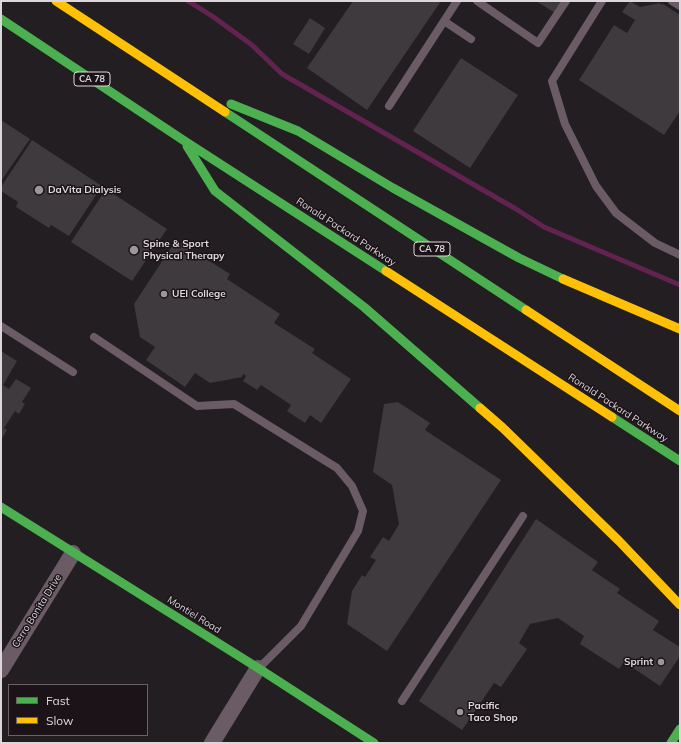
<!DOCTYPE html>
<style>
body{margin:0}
#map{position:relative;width:681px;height:744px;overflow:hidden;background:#231e21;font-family:Mulish,sans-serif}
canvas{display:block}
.frame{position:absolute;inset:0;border:2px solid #ddd7da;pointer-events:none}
.legend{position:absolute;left:8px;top:684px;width:140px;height:52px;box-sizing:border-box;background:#1b1318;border:1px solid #696166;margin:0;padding:5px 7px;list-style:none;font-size:12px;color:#ddd7da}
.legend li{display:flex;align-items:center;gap:8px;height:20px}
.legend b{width:20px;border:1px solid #696166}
</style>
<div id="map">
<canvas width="681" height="744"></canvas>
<div class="frame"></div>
<ul class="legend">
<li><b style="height:5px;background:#4caf50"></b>Fast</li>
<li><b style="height:5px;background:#ffc107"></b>Slow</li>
</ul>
</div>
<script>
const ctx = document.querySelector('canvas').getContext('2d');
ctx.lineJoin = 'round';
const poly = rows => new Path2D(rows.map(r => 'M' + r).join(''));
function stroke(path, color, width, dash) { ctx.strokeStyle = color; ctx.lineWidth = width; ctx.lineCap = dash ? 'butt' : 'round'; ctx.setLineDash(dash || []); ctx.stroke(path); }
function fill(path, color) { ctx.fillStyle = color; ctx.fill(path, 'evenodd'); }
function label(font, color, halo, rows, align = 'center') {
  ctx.font = font + ' Mulish,sans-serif'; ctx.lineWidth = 3; ctx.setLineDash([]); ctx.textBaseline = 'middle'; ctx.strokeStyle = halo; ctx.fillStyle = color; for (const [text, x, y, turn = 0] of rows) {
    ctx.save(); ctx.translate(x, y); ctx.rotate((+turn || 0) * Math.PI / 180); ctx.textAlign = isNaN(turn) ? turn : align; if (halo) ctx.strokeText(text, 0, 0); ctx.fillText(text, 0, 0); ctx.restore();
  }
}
const stream = poly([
 [188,1,212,16,252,45,282,74,516,209,544,227,680,285]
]);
const building = poly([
 [353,1,441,1,367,110,307,68],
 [536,1,563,1,555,13],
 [630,1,640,7,660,3,661,5,663,4,680,15,680,111,664,135,579,80,614,25,627,33,635,20,622,12],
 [310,18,325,28,309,54,293,44],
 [461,58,518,95,470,168,413,131],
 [1,120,30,139,1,181],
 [32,140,102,186,69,236,51,225,49,228,16,207,18,202,1,191,1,187],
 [106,189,167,229,132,281,71,242],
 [176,240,230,274,227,279,280,314,274,323,315,349,312,353,351,379,321,423,310,415,305,423,287,411,291,405,261,385,257,390,243,381,246,376,243,374,242,377,210,383,195,373,185,387,146,360,155,347,140,337,134,304],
 [1,351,17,361,3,385,9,389,16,379,31,388,22,402,25,404,19,414,15,411,4,428,7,430,1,440],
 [398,402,430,423,425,430,501,480,387,651,347,624,352,591,362,575,365,577,376,560,370,557,383,537,389,541,399,524,392,485,373,472,384,404],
 [536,519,598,562,592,570,620,589,617,593,659,621,653,630,680,647,680,656,660,686,624,662,619,669,580,644,584,636,558,618,530,624,519,643,527,649,501,687,494,683,462,730,419,701]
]);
const lane = poly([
 [477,1,538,43,566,1],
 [602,1,552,81,565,124,596,186,616,213,655,243,680,255],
 [672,1,680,6],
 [444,21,471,39],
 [389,106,457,1],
 [1,326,73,372],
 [94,337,197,406,234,404,337,468,352,486,363,511,358,531,301,626,259,668],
 [402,701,523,516]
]);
const street = poly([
 [1,670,73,553],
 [212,743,258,668]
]);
const fast = poly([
 [1,19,183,140,386,271],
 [231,104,298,131,393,188,519,258,563,279],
 [225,112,526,310],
 [187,146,215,191,364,307,480,408],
 [612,417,680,461],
 [1,507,258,668,374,743],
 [671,743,680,729]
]);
const slow = poly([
 [56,1,225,112],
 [386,271,612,417],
 [563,279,680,329],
 [526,310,680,411],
 [480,408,503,428,619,541,680,605]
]);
const markers = [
 [39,190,5,"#9c9699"],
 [134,250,5,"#9c9699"],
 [164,294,4,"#9c9699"],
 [661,662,4,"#9c9699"],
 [460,712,4,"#9c9699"]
];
const shields = [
 [92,79,36],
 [432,249,36]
];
const shieldNames = [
 ["CA 78",92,79],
 ["CA 78",432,249]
];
const poiNames = [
 ["DaVita Dialysis",48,190],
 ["Spine & Sport",143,244],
 ["Physical Therapy",143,256],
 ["UEI College",172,294],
 ["Sprint",653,662,"right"],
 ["Pacific",468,706],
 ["Taco Shop",468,718]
];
const streetNames = [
 ["Ronald Packard Parkway",346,232,33],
 ["Ronald Packard Parkway",618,408,33],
 ["Cerro Bonita Drive",37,611,-58],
 ["Montiel Road",194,615,32]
];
stroke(stream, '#622351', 5);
fill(building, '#3e3a3d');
stroke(lane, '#6a5b65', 8);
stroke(street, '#6a5b65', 16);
stroke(fast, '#4caf50', 9);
stroke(slow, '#ffc107', 9);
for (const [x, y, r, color] of markers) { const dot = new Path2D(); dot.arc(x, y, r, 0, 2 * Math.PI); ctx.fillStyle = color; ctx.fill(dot); stroke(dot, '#1b1318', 1.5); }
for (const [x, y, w] of shields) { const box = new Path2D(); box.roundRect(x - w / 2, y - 7, w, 14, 3); ctx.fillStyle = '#1b1318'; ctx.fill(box); stroke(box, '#ddd7da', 1); }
label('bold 9px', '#ddd7da', null, shieldNames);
label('bold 10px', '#ddd7da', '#1b1318', poiNames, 'left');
label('10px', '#ddd7da', '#1b1318', streetNames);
</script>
